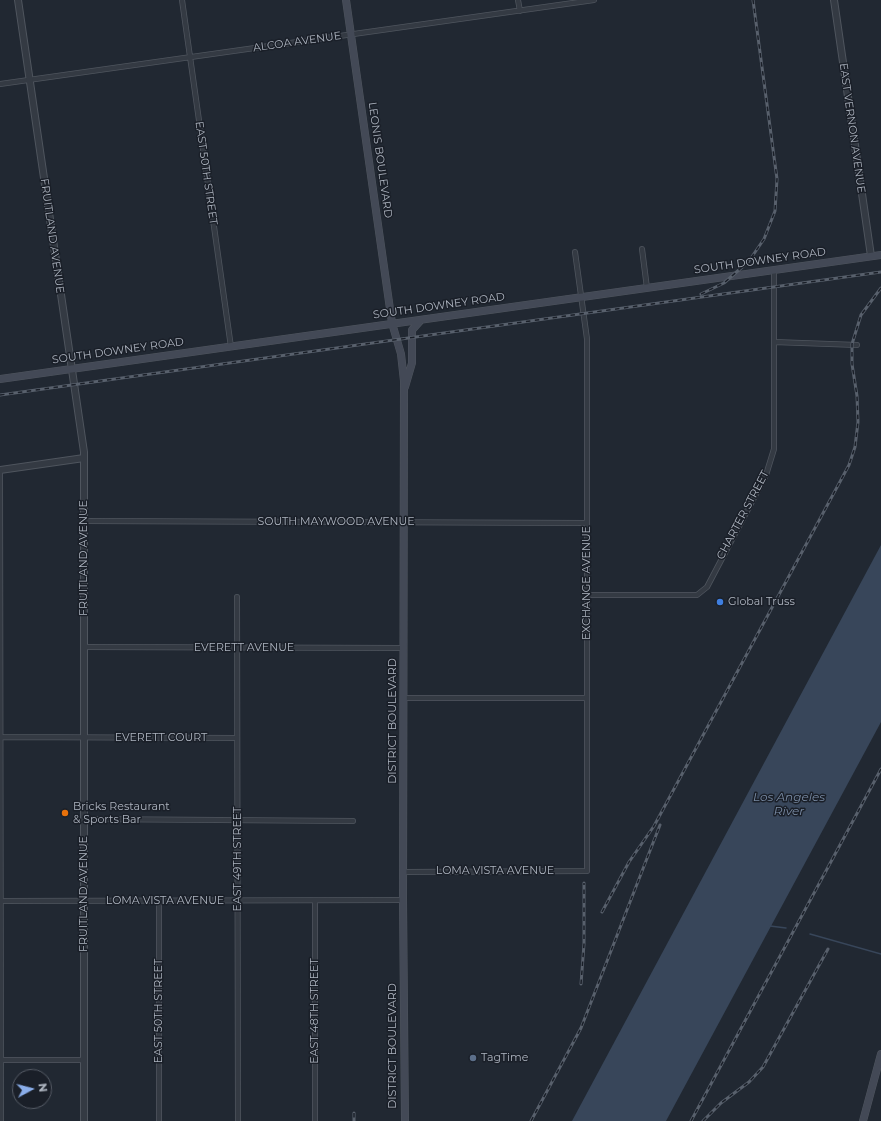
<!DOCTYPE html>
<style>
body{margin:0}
#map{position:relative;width:881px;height:1121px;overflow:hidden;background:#212832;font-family:Montserrat,sans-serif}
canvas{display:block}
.north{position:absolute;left:12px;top:1069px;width:40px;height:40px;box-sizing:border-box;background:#1a1f28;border:1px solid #555b65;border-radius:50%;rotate:83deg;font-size:11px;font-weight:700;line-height:16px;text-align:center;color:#aeb5c0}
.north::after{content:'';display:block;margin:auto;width:14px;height:18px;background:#8aade9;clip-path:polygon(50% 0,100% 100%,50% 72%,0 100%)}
</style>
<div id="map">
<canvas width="881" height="1121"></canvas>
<div class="north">N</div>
</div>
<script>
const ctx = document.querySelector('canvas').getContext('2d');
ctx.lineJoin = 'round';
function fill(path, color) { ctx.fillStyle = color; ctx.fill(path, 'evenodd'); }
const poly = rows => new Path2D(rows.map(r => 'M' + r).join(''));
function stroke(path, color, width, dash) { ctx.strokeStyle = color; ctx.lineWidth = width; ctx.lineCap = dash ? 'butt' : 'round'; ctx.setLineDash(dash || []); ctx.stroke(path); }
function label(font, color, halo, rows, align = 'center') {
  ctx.font = font + ' Montserrat,sans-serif'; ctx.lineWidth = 3; ctx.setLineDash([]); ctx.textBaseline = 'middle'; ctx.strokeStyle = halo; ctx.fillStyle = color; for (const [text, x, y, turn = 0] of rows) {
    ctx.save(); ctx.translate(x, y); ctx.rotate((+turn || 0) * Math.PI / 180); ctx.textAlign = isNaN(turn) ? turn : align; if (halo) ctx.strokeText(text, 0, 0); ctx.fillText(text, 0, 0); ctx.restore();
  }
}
const water = poly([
 [881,545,881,722,666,1121,572,1121]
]);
const stream = poly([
 [770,926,786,928],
 [810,934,881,954]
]);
const minor = poly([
 [182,0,231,347],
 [518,0,520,11],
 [0,84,594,0],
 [642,249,647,288],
 [774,342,857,345],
 [0,470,1,1121],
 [84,521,587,523],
 [587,595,697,595,707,587,766,475,774,449,774,271],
 [237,597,238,1121],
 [84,647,403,648],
 [404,698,587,698],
 [0,737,237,738],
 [84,819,353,821],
 [404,872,587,871,587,339,575,252],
 [0,901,403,900],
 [159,901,159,1121],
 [315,901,315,1121],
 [0,1060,84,1060]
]);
const tertiary = poly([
 [18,0,84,452,84,1121],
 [834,0,871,256],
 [0,470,84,458]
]);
const secondary = poly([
 [346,0,392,323,401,354,404,381,403,900,405,1121],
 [0,379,881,255],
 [405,387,412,363,412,330,421,320],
 [863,1121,881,1054]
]);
const rail = poly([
 [701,294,724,283,749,261,764,239,775,211,777,179,753,0],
 [0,395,881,272],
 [602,912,629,862,654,826,849,465,855,447,858,422,857,396,852,364,852,344,861,315,881,288],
 [581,984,584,944,584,883],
 [354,1113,354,1121],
 [531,1121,581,1028,660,825],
 [691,1121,881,769],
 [703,1121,721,1103,749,1082,763,1067,828,949]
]);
const markers = [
 [720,602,4,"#3f7fe0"],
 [65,813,4,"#e8710a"],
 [473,1058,4,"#5c6f8a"]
];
const streetNames = [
 ["ALCOA AVENUE",297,42,-8],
 ["EAST VERNON AVENUE",852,128,82],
 ["LEONIS BOULEVARD",380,160,82],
 ["EAST 50TH STREET",206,173,82],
 ["FRUITLAND AVENUE",52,236,82],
 ["SOUTH DOWNEY ROAD",760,261,-8],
 ["SOUTH DOWNEY ROAD",439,306,-8],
 ["SOUTH DOWNEY ROAD",118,351,-8],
 ["CHARTER STREET",743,515,-62],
 ["SOUTH MAYWOOD AVENUE",336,522],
 ["FRUITLAND AVENUE",84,558,-90],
 ["EXCHANGE AVENUE",587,583,-90],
 ["EVERETT AVENUE",244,648],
 ["DISTRICT BOULEVARD",393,721,-90],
 ["EVERETT COURT",161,738],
 ["EAST 49TH STREET",238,859,-90],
 ["LOMA VISTA AVENUE",495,871],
 ["FRUITLAND AVENUE",84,894,-90],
 ["LOMA VISTA AVENUE",165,901],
 ["EAST 50TH STREET",159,1011,-90],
 ["EAST 48TH STREET",315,1011,-90],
 ["DISTRICT BOULEVARD",393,1046,-90]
];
const poiNames = [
 ["Global Truss",728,602],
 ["Bricks Restaurant",73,807],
 ["& Sports Bar",73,820],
 ["TagTime",481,1058]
];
const waterNames = [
 ["Los Angeles",789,797],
 ["River",789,811]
];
fill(water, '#38465a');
stroke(stream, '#38465a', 1.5);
stroke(minor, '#4f555e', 6);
stroke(tertiary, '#4f555e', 8);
stroke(secondary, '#4f555e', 8);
stroke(minor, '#343a43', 4.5);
stroke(tertiary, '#343a43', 6);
stroke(secondary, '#434956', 7);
stroke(rail, '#58606c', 3);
stroke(rail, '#1a1f28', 1.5, [4.5]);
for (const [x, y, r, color] of markers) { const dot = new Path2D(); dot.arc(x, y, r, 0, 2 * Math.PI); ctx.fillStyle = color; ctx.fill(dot); stroke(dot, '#1a1f28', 1.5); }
label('11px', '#aeb5c0', '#1a1f28', streetNames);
label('11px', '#aeb5c0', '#1a1f28', poiNames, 'left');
label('italic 12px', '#7a8ca5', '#1a1f28', waterNames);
</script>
